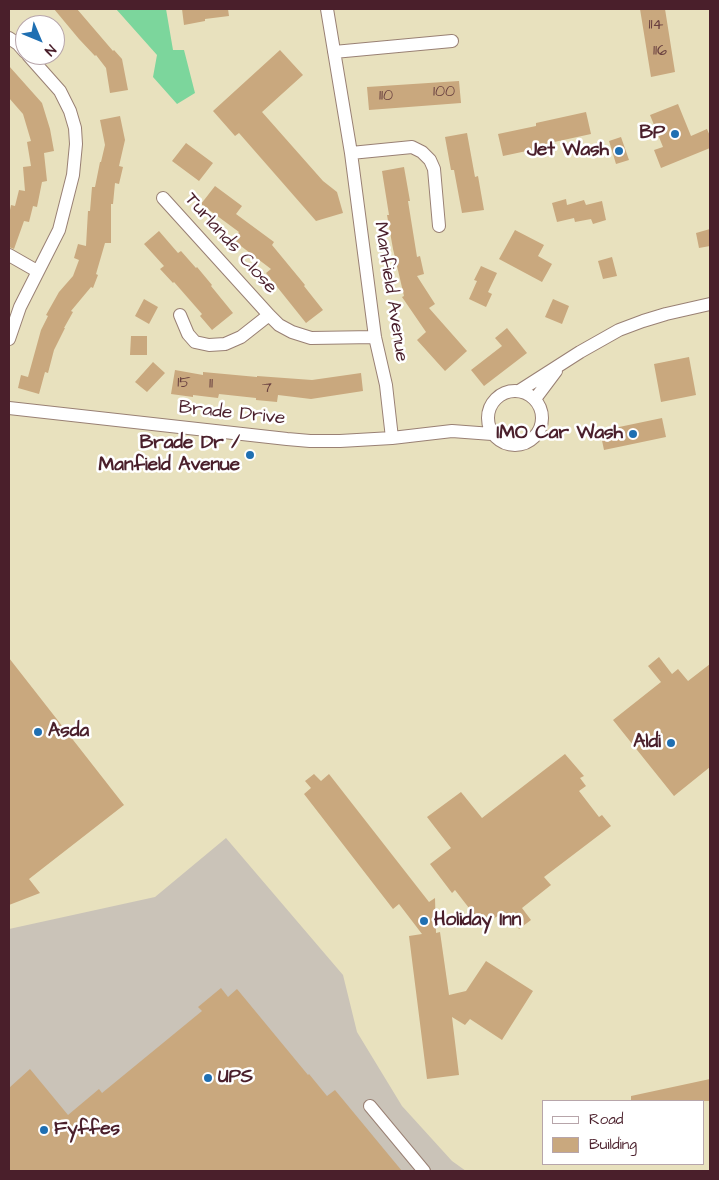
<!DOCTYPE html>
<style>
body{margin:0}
#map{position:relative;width:719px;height:1180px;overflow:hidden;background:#e8e1be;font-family:"Architects Daughter",sans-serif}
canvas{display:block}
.frame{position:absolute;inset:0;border:10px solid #4a1f2b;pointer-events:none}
.legend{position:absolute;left:542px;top:1100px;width:162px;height:65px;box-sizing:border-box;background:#fff;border:1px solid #b7a5aa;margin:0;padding:6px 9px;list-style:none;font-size:15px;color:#4a1f2b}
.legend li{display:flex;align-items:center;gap:10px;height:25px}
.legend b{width:25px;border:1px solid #b7a5aa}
.north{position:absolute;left:15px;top:15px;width:50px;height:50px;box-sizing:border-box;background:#fff;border:1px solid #b7a5aa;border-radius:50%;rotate:135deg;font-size:14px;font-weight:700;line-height:20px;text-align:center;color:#4a1f2b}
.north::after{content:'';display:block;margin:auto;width:18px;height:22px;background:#1f6fb2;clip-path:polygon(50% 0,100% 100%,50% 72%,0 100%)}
</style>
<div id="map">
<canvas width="719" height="1180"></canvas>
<div class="frame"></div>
<ul class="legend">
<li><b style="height:6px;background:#fff"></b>Road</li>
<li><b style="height:14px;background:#c9a87e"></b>Building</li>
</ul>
<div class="north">N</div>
</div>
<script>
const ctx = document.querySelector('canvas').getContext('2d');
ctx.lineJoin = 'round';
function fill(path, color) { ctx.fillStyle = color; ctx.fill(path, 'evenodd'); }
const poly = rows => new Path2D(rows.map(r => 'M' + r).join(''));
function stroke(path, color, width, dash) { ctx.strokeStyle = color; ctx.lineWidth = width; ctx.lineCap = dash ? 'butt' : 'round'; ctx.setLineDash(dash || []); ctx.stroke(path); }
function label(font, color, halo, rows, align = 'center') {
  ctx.font = font + ' "Architects Daughter",sans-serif'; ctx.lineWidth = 5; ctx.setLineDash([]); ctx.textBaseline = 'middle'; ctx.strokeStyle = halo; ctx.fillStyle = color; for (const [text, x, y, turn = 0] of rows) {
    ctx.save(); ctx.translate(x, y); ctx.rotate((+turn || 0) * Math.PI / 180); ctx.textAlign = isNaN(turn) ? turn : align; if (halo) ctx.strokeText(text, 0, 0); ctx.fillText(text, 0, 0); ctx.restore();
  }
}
const industrial = poly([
 [226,838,343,975,357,1032,402,1106,452,1161,466,1171,9,1171,9,929,155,897]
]);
const green = poly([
 [116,9,166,9,173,50,184,50,195,93,177,104,153,77,157,55]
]);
const building = poly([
 [54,9,77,9,113,51,114,50,122,59,128,90,110,93,106,68,96,55,95,56,79,39],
 [182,9,228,9,229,16,205,19,205,21,184,25],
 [640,9,665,9,675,72,651,77],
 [280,50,303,75,262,112,323,181,337,192,343,213,316,221,239,133,235,136,213,111],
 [9,66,42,103,50,129,54,151,44,153,47,181,42,182,37,207,33,206,29,222,24,221,14,249,9,247,9,215,11,205,15,206,19,190,25,191,23,167,31,166,27,142,31,141,23,114,9,98],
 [459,81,461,103,369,110,367,87],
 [678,104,691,136,707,129,710,136,710,148,661,168,654,150,663,147,650,115],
 [586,112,591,134,536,146,536,149,503,156,498,134,536,126,536,123],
 [120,116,125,140,119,166,123,167,119,184,115,183,113,204,111,204,111,243,105,243,96,274,98,275,93,288,91,287,71,311,73,312,64,328,65,328,54,350,48,373,45,372,39,394,18,388,21,375,28,377,41,330,48,316,46,315,59,292,73,276,79,260,74,258,78,244,86,246,88,211,90,211,92,187,95,187,100,162,101,162,105,145,100,120],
 [467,133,475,177,478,176,484,210,462,213,454,170,451,170,445,137],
 [621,137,629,160,616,164,609,141],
 [186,143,213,163,199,181,172,161],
 [404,167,410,201,408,201,417,257,420,256,424,274,417,276,435,304,429,308,467,351,445,371,417,340,426,332,402,297,404,296,393,249,387,215,389,215,382,171],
 [215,186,242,206,236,214,274,242,272,245,305,285,304,286,323,310,306,323,266,273,271,269,233,240,239,232,201,204],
 [566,199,567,205,584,200,586,205,602,201,606,220,593,224,591,219,575,222,574,218,557,222,552,203],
 [710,229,710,246,699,248,696,233],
 [515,230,544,245,538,256,552,264,542,282,499,259],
 [159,231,178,253,181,251,196,268,197,267,212,285,211,286,233,313,212,330,200,316,202,314,174,282,173,283,160,269,164,266,144,244],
 [612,257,617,276,603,279,598,261],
 [481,266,497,273,488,292,492,294,486,307,469,299,477,281,474,280],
 [144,299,158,307,149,324,135,316],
 [553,299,569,306,562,324,545,317],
 [507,328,527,353,484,386,471,370,502,346,495,338],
 [131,336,147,336,147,355,130,355],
 [689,357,696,395,661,402,654,364],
 [153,362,165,373,147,392,135,382],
 [175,370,203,375,203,372,257,377,257,376,312,380,361,373,363,391,311,399,278,395,277,402,256,400,256,398,219,394,218,398,193,395,193,397,171,394],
 [662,418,666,437,604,450,600,431],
 [659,657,672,674,678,669,688,681,710,664,710,767,674,796,613,720,661,682,648,666],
 [9,658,124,805,29,879,40,893,9,905],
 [565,754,584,776,580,778,586,786,579,791,599,817,602,815,611,826,544,877,551,885,522,908,531,920,519,929,510,917,504,922,499,915,483,926,455,890,452,893,430,864,451,848,427,817,461,792,482,818],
 [314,774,321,781,329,774,429,902,435,898,436,933,440,932,449,995,466,991,486,961,533,991,502,1040,470,1019,465,1025,452,1017,459,1075,427,1079,409,936,422,934,399,904,393,909,304,794,311,788,305,781],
 [221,988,228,997,237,989,308,1075,309,1074,327,1096,335,1090,402,1171,9,1171,9,1088,30,1069,68,1115,99,1089,102,1093,202,1011,198,1007],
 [710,1079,710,1101,631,1101,631,1096]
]);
const street = poly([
 [327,9,351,153,375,337,386,385,392,438],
 [9,38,18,44,25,52],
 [334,52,452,41],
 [351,153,412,147,422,152,430,160,434,169,439,226],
 [163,198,269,315,279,325,292,332,311,338,375,337],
 [9,255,37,271],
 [180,315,188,334,195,342,209,345,225,344,241,337,269,315],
 [9,339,20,307,59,230,73,175,76,144,75,128,70,111,60,91,28,55],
 '488 418a27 27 0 1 1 54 0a27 27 0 1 1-54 0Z',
 [519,391,580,352,619,330,643,321,666,314,710,304],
 [535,399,556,371],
 [9,408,287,439,310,441,340,441,392,438,452,431,492,434],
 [370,1106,424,1171]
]);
const markers = [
 [675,134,5,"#1f6fb2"],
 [619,151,5,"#1f6fb2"],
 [633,434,5,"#1f6fb2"],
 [250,455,5,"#1f6fb2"],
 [38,732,5,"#1f6fb2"],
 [671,743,5,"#1f6fb2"],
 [424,921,5,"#1f6fb2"],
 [208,1078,5,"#1f6fb2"],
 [44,1130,5,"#1f6fb2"]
];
const numberNames = [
 ["114",656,26],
 ["116",660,52],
 ["100",444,93],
 ["110",386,97],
 ["15",184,384],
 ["11",211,385],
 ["7",267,389]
];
const poiNames = [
 ["BP",665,134],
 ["Jet Wash",609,151],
 ["IMO Car Wash",623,434],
 ["Brade Dr /",240,444],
 ["Manfield Avenue",240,466],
 ["Asda",48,732,"left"],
 ["Aldi",661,743],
 ["Holiday Inn",434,921,"left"],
 ["UPS",218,1078,"left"],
 ["Fyffes",54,1130,"left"]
];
const streetNames = [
 ["Turlands Close",230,244,48],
 ["Manfield Avenue",390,292,81],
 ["Brade Drive",232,414,6]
];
fill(industrial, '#cac3b8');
fill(green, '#7cd69c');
fill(building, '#c9a87e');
stroke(street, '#998074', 14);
stroke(street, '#fff', 12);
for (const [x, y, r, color] of markers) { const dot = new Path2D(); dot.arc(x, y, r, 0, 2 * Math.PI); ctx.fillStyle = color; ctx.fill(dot); stroke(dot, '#fff', 2); }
label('16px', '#6a4140', null, numberNames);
label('bold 19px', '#4a1f2b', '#fff', poiNames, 'right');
label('19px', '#4a1f2b', '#fff', streetNames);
</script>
